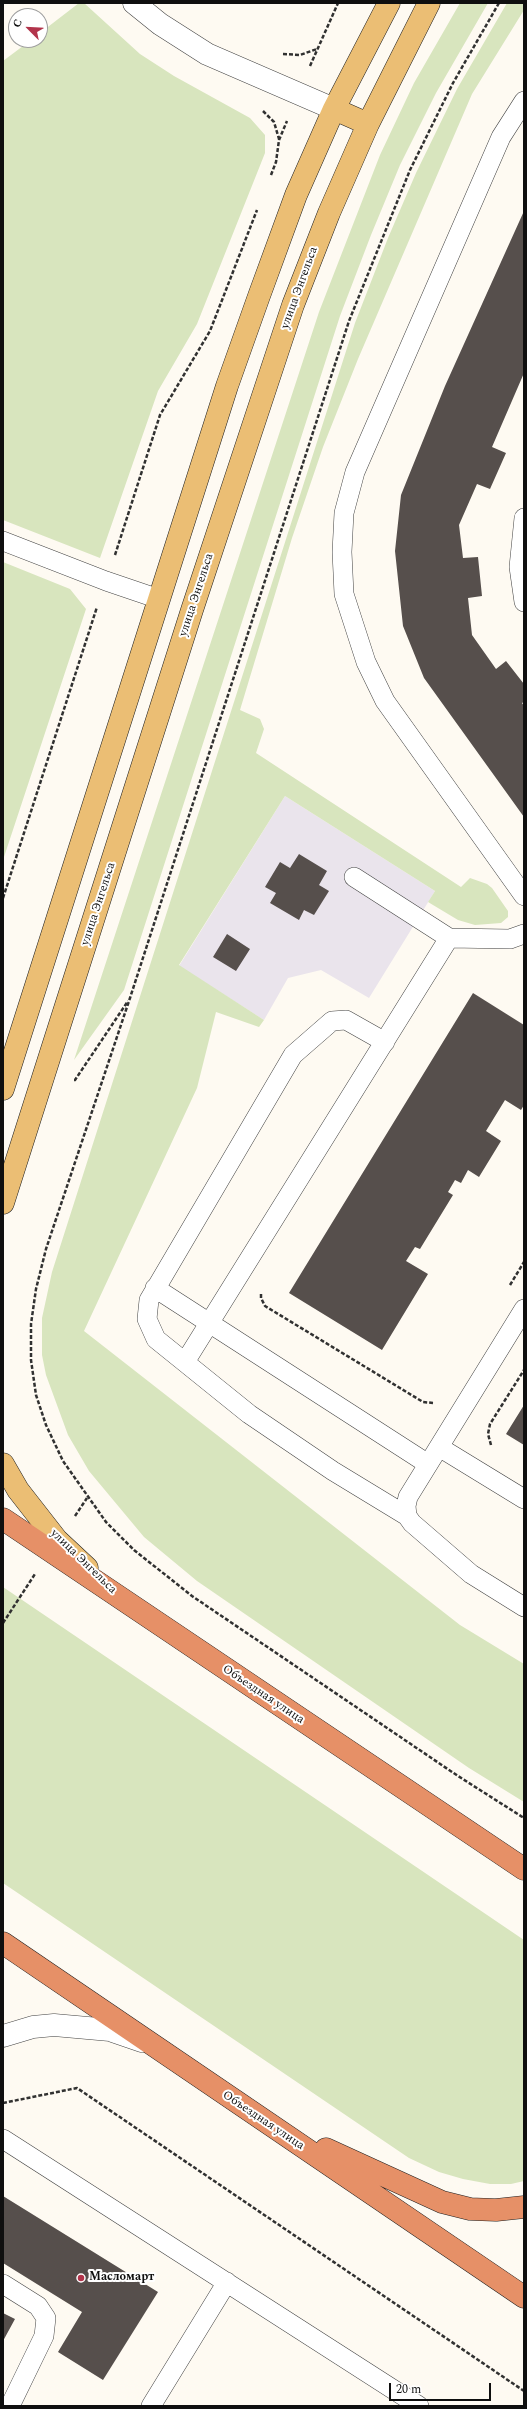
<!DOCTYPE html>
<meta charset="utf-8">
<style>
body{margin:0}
#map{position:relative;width:527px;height:2409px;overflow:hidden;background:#fefaf2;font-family:Spectral,serif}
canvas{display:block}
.frame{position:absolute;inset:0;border:4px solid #0f0f0f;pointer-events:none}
.north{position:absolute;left:8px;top:8px;width:40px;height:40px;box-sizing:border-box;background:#fff;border:1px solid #9f9f9f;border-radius:50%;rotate:294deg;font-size:11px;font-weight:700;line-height:16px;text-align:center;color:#0f0f0f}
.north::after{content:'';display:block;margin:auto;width:14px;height:18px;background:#b2344b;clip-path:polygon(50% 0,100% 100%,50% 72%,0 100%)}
.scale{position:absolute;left:389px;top:2383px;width:102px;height:18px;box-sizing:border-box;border:2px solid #0f0f0f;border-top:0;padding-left:5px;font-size:12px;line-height:14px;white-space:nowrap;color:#0f0f0f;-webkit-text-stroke:3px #fff;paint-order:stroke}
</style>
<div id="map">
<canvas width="527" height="2409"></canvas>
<div class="frame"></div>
<div class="north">С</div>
<div class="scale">20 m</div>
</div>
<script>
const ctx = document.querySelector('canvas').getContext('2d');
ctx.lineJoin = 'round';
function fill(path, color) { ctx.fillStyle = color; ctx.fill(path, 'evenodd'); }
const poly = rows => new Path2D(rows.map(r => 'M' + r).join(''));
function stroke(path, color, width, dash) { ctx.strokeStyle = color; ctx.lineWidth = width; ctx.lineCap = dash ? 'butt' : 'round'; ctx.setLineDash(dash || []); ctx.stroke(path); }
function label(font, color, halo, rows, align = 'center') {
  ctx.font = font + ' Spectral,serif'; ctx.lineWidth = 4; ctx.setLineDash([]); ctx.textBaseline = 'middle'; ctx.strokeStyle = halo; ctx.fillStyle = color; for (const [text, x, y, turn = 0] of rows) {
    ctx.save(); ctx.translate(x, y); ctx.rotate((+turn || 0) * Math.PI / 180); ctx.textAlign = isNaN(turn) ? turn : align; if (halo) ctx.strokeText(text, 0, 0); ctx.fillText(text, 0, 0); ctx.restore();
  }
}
const industrial = poly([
 [285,796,435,891,369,998,321,970,288,978,264,1020,179,966]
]);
const green = poly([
 [79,3,84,3,140,54,174,76,250,118,265,135,265,153,197,324,158,391,100,558,3,520,3,61,31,40,40,40,40,33],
 [460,3,488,3,436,93,400,165,371,235,340,316,124,990,74,1060,319,312,380,155,414,83],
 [507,3,524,3,524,10,472,94,358,359,323,447,292,538,240,710,260,719,264,729,256,753,461,887,470,878,487,884,492,888,508,911,508,917,501,923,475,925,458,920,428,902,435,891,285,796,179,965,264,1020,259,1027,216,1012,197,1088,84,1331,460,1625,524,1664,524,1802,469,1768,197,1581,144,1537,89,1471,68,1435,46,1375,42,1355,42,1318,52,1272,355,323,388,238,416,173,457,89],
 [3,562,70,589,86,609,3,860],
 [3,1587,524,1940,524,2181,511,2184,490,2184,463,2179,439,2172,409,2158,3,1883]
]);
const building = poly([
 [524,211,524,373,492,447,506,453,490,489,477,484,459,525,463,558,478,557,482,596,468,598,472,635,496,669,506,661,524,684,524,702,522,703,524,706,524,817,424,678,403,626,395,551,401,495,445,386],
 [299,854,327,871,319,885,329,891,314,915,304,910,299,920,270,903,276,893,265,887,280,862,290,868],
 [227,934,250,949,236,971,213,957],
 [473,993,524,1025,524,1105,521,1110,505,1100,486,1131,501,1141,479,1177,468,1170,461,1183,455,1180,448,1192,453,1195,420,1249,415,1247,406,1261,428,1274,382,1350,289,1293],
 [524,1405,524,1445,506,1434],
 [3,2196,158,2292,103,2380,58,2352,82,2312,3,2263],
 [3,2313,15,2319,3,2341]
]);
const path = poly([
 [499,3,453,83,410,170,349,321,130,998,46,1249,36,1289,31,1324,31,1360,36,1395,46,1425,63,1461,106,1522,134,1550,192,1596,458,1776,524,1818],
 [283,54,300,55,317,49],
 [310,66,338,3],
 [263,111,274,122,279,139],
 [271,175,276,162,279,140,287,121],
 [115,555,160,415,210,331,257,210],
 [3,898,97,607],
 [74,1080,75,1080,128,1001],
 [510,1285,524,1262],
 [261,1294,261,1298,265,1306,423,1402,433,1403],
 [491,1445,488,1434,490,1424,524,1370],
 [75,1516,87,1498],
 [3,1623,35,1574],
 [3,2103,77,2088,524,2391]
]);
const lane = poly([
 [524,101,501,137,355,472,344,513,342,552,344,594,366,662,385,701,524,896],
 [524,518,519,567,524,602],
 [3,541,106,581,159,599],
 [354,877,449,938],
 [385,1042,346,1020,332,1021,293,1055,149,1300,147,1319,156,1339,249,1414,333,1471,407,1516],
 [155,1288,428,1464],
 [524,1309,408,1497,406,1506,407,1516,412,1523,471,1574,524,1607],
 [185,1362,449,938,510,939,524,934],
 [439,1447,524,1499],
 [3,2139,419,2406],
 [3,2284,38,2306,46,2318,44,2336,10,2406],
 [151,2406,227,2282]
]);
const street = poly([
 [134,3,160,24,207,54,334,109],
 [3,2036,33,2027,54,2025,110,2030,142,2041]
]);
const primary = poly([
 [334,109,368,124],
 [3,1089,227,386,259,296,296,195,334,109,389,3],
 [3,1203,192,610,293,305,329,213,368,124,429,3],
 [3,1464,18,1490,57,1540,87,1568]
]);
const highway = poly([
 [3,1519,524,1869],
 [3,1943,524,2297],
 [326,2149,442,2202,470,2209,496,2210,524,2207]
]);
const markers = [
 [81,2278,4,"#b2344b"]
];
const streetNames = [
 ["улица Энгельса",300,288,-70],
 ["улица Энгельса",197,595,-72],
 ["улица Энгельса",99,904,-72],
 ["улица Энгельса",83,1562,44],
 ["Объездная улица",263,1695,34],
 ["Объездная улица",263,2121,34]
];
const poiNames = [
 ["Масломарт",89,2278]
];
fill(industrial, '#eae4ec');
fill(green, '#d8e5be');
fill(building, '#564f4c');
stroke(lane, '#424242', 20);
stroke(street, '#424242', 23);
stroke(primary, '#202020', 23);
stroke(highway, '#202020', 23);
stroke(path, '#313131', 2.5, [4, 2]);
stroke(lane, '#fff', 19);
stroke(street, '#fff', 22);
stroke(primary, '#ebbe74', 22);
stroke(highway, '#e69067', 22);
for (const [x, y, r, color] of markers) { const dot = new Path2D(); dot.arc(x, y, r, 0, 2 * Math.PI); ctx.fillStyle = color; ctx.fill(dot); stroke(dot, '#fff', 1.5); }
label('12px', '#0f0f0f', '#fff', streetNames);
label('bold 12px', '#0f0f0f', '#fff', poiNames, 'left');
</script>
